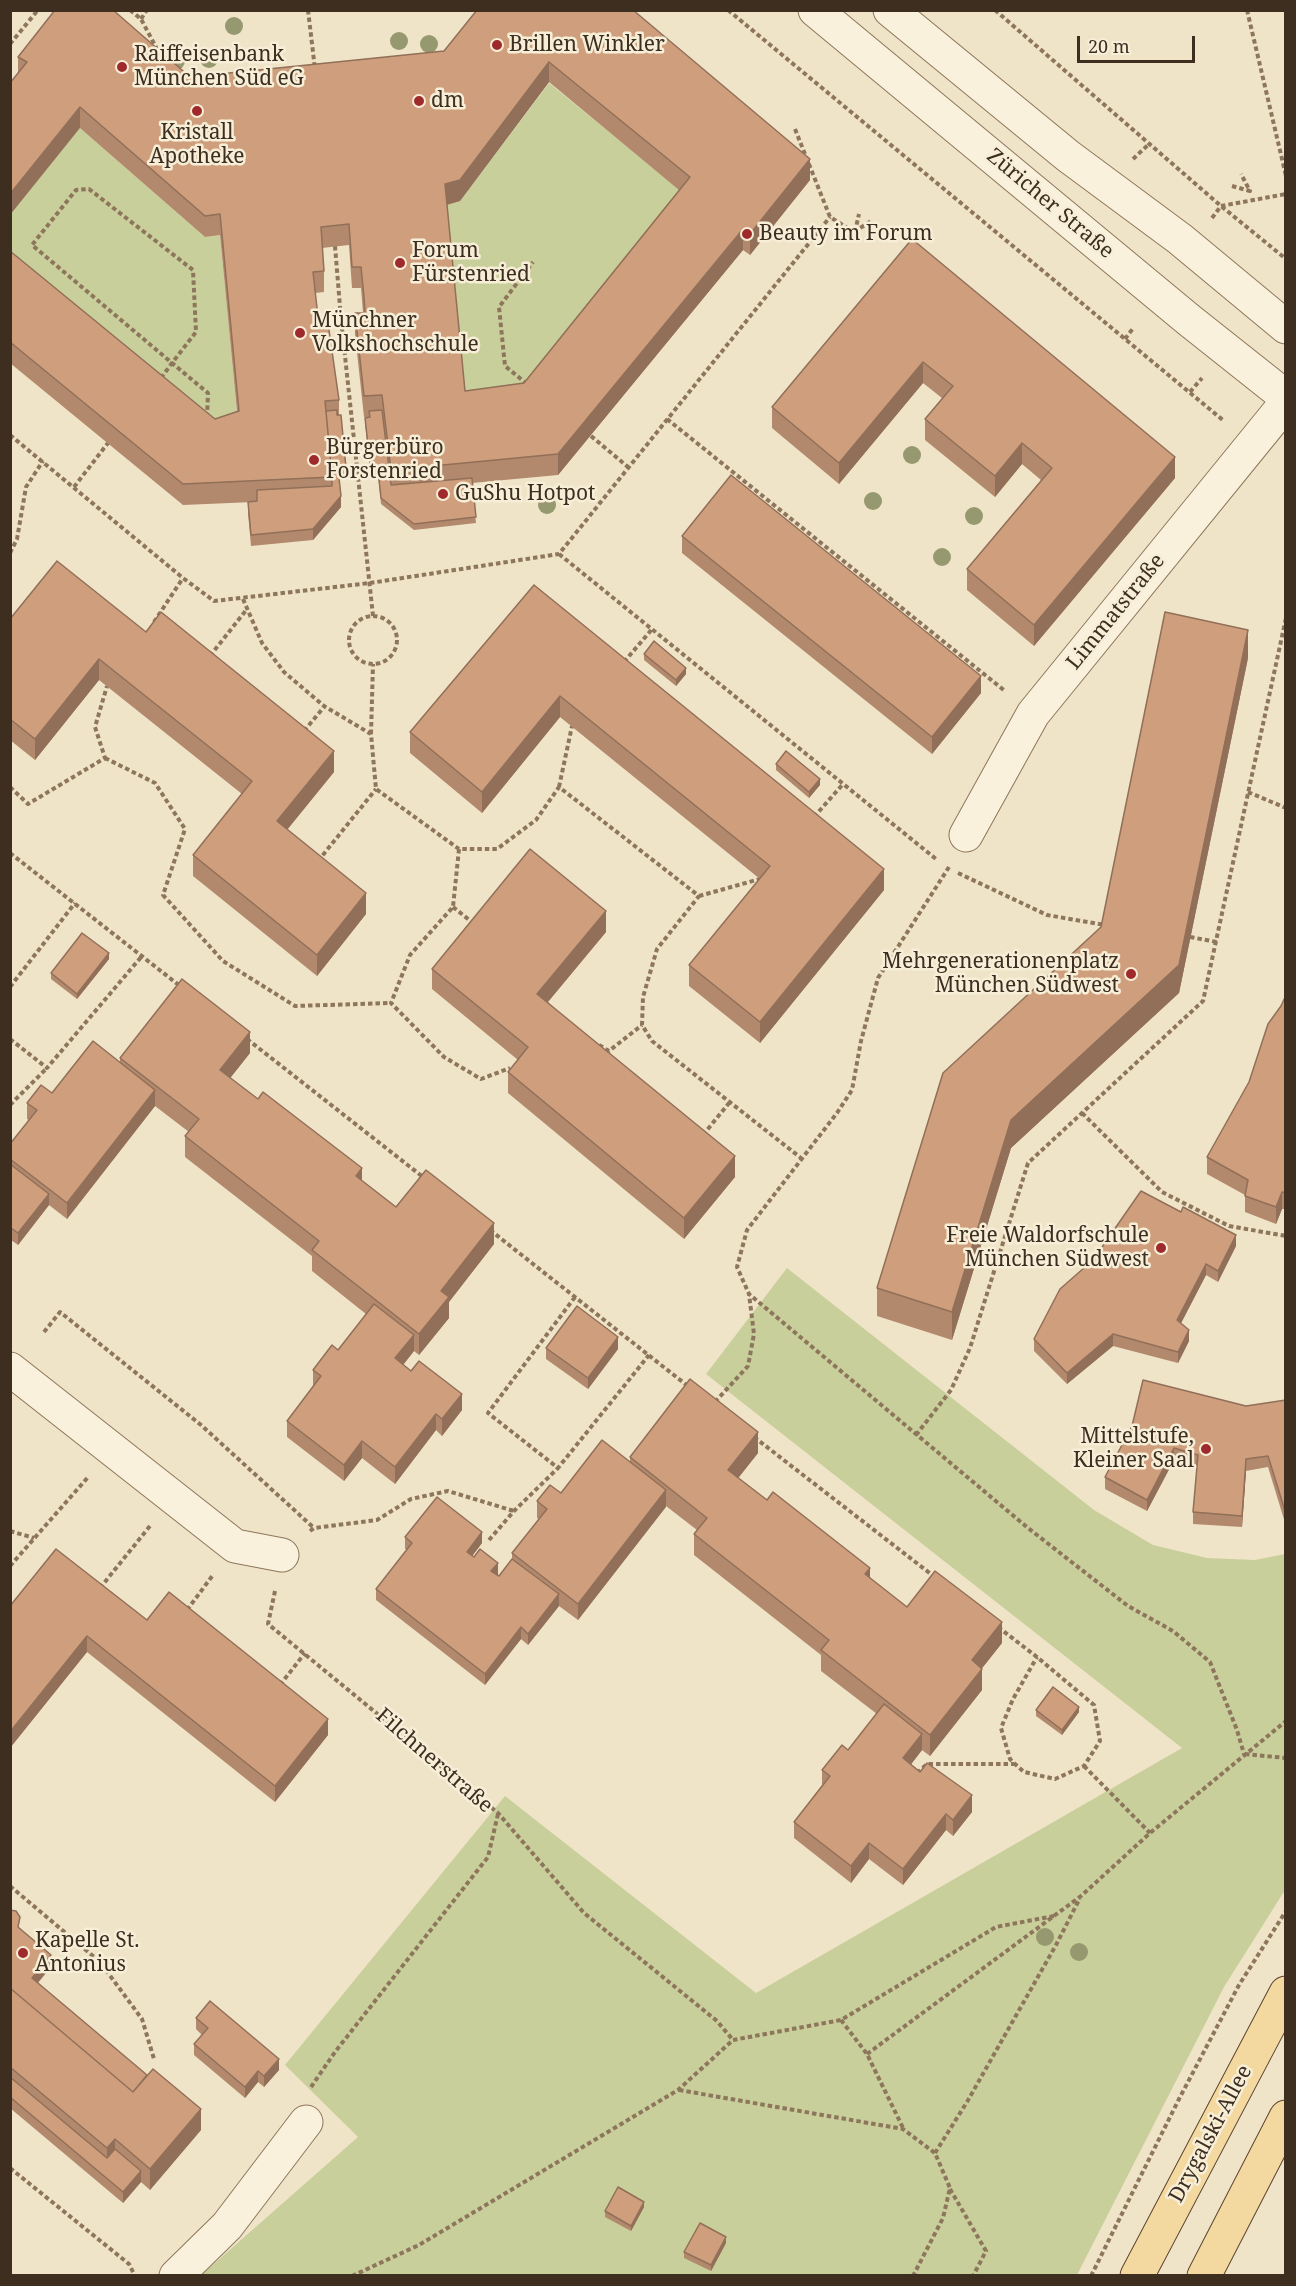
<!DOCTYPE html>
<meta charset="utf-8">
<style>
body{margin:0}
#map{position:relative;width:1296px;height:2286px;overflow:hidden;background:#f0e4c8;font-family:"Noto Serif",serif}
canvas{display:block}
.frame{position:absolute;inset:0;border:12px solid #3d2e20;pointer-events:none}
.scale{position:absolute;left:1077px;top:36px;width:118px;height:27px;box-sizing:border-box;border:3px solid #3d2e20;border-top:0;padding-left:8px;font-size:18px;line-height:21px;white-space:nowrap;color:#3d2e20;-webkit-text-stroke:4px #f7eed8;paint-order:stroke}
</style>
<div id="map">
<canvas width="1296" height="2286"></canvas>
<div class="frame"></div>
<div class="scale">20 m</div>
</div>
<script>
const ctx = document.querySelector('canvas').getContext('2d');
ctx.lineJoin = 'round';
function fill(path, color) { ctx.fillStyle = color; ctx.fill(path, 'evenodd'); }
const poly = rows => new Path2D(rows.map(r => 'M' + r).join(''));
function stroke(path, color, width, dash) { ctx.strokeStyle = color; ctx.lineWidth = width; ctx.lineCap = dash ? 'butt' : 'round'; ctx.setLineDash(dash || []); ctx.stroke(path); }
function label(font, color, halo, rows, align = 'center') {
  ctx.font = font + ' "Noto Serif",serif'; ctx.lineWidth = 5; ctx.setLineDash([]); ctx.textBaseline = 'middle'; ctx.strokeStyle = halo; ctx.fillStyle = color; for (const [text, x, y, turn = 0] of rows) {
    ctx.save(); ctx.translate(x, y); ctx.rotate((+turn || 0) * Math.PI / 180); ctx.textAlign = isNaN(turn) ? turn : align; if (halo) ctx.strokeText(text, 0, 0); ctx.fillText(text, 0, 0); ctx.restore();
  }
}
const green = poly([
 [549,83,690,198,524,404,465,412,445,205,460,201],
 [80,128,205,237,220,235,239,432,215,440,11,271,10,214],
 [787,1268,1094,1510,1153,1545,1207,1558,1255,1560,1285,1554,1285,1890,1224,1987,1077,2275,200,2276,358,2137,285,2065,505,1796,756,1993,1182,1748,706,1374]
]);
const path = poly([
 [130,10,141,19,158,51],
 [308,10,315,69],
 [728,10,1224,421],
 [995,10,1221,206,1286,259],
 [1247,10,1286,176],
 [141,19,147,10],
 [10,44,38,10],
 [795,129,830,217,854,232],
 [1133,159,1149,144],
 [1232,186,1250,191,1241,174],
 [1212,218,1221,206,1286,194],
 [854,232,871,221],
 [855,232,859,214],
 [335,246,341,319,373,616],
 [1125,339,1134,327],
 [161,378,172,363,196,332,193,270,89,189,76,190,32,245,172,363,208,393,207,418],
 [527,384,505,366,499,307,533,262],
 [1190,392,1202,378],
 [667,419,1005,691],
 [10,435,183,578,214,601,370,583,559,554,830,217],
 [591,436,628,467],
 [74,487,108,443],
 [10,553,17,539,26,487,43,461],
 [559,554,936,859],
 [243,599,262,643,284,672,324,706,371,734,376,789,459,849,497,849,536,820,559,787,699,896,657,949,643,997,642,1025,652,1041,801,1158],
 '349 640a24 24 0 1 1 48 0a24 24 0 1 1-48 0Z',
 [154,622,183,578],
 [210,656,247,609],
 [624,662,653,628],
 [304,731,324,707],
 [371,734,373,664],
 [105,758,155,783,185,829,163,895,223,961,295,1006,391,1003],
 [10,787,28,804,105,758,95,727,107,686],
 [559,787,572,726],
 [1248,792,1286,808],
 [814,817,843,784],
 [459,849,453,907,410,955,391,1003,444,1057,481,1079,510,1068],
 [10,853,180,986],
 [318,861,376,789],
 [949,867,878,978,861,1041,852,1090,837,1113,747,1230,737,1267,749,1294,1028,1528,1128,1606,1173,1631,1210,1662,1237,1730,1244,1754],
 [958,873,1047,915,1105,925],
 [699,896,760,879],
 [453,907,473,923],
 [1190,937,1217,942],
 [10,987,75,903],
 [10,1039,47,1068,142,956],
 [247,1039,423,1177],
 [599,1045,609,1051,642,1025],
 [10,1105,47,1068],
 [1082,1113,1162,1192,1229,1226,1286,1236],
 [703,1135,729,1103],
 [490,1230,689,1387],
 [575,1297,488,1413,558,1468,649,1355],
 [44,1332,60,1312,201,1425,314,1528],
 [715,1402,748,1366,754,1334,749,1294],
 [916,1435,951,1390,970,1348,1028,1163,1203,1001,1286,618],
 [754,1437,936,1578],
 [10,1531,34,1538],
 [310,1531,314,1528,377,1520,411,1499,448,1491,514,1511],
 [489,1540,514,1511,558,1468],
 [10,1566,89,1476],
 [100,1588,150,1526],
 [275,1591,268,1624,498,1813,584,1913,717,2021,733,2040],
 [187,1610,213,1575],
 [998,1627,1037,1657,1094,1705,1100,1741,1084,1766,1055,1779,1024,1772,1015,1764,1010,1759,1001,1728,1013,1699,1037,1657],
 [280,1685,305,1653],
 [1245,1754,1286,1758],
 [1084,1766,1150,1833],
 [917,1773,927,1764,1014,1764],
 [10,1886,100,1962,142,2019,154,2059],
 [841,2020,867,2054,903,2128],
 [867,2054,1081,1896,1150,1833,1286,1721],
 [311,2087,335,2052,488,1857,498,1814],
 [679,2090,903,2129,935,2153,950,2188,943,2218,913,2276],
 [935,2153,967,2102,1056,1945,1080,1898],
 [10,2168,129,2264,135,2276],
 [950,2189,986,2251,973,2276],
 [352,2276,419,2245,678,2090,733,2040,841,2020,996,1927,1054,1916],
 [1091,2276,1179,2099,1239,1985,1286,1911]
]);
const minor = poly([
 [815,10,1189,320,1286,397],
 [890,10,1068,156,1180,239,1286,327],
 [966,835,1033,714,1286,403],
 [10,1369,235,1546,282,1555],
 [176,2276,227,2226,306,2122]
]);
const major = poly([
 [1137,2276,1286,1993],
 [1204,2276,1286,2117]
]);
const trees = [
 [234,26],
 [399,41],
 [429,44],
 [209,59],
 [176,61],
 [912,455],
 [873,501],
 [547,505],
 [974,516],
 [942,557],
 [1045,1937],
 [1079,1952]
];
const wall = poly([
 [477,10,810,180,750,255,743,250,558,475,472,483,476,523,414,530,381,504,378,475,371,476,365,424,365,418,369,417,364,417,355,334,355,313,363,313,361,288,352,288,349,245,322,248,324,271,324,292,315,293,318,317,339,400,339,415,346,468,346,479,339,480,341,507,313,540,251,546,248,513,248,502,253,502,183,505,10,363,10,251,215,419,237,411,220,235,205,237,18,74,18,57,190,77,444,51],
 [549,82,679,190,524,383,465,391,447,205,460,201],
 [912,239,1175,478,1034,646,967,590,967,569,1041,480,1022,464,995,497,925,440,925,419,942,398,923,383,839,484,772,428,772,407],
 [682,536,981,693,932,754,682,553],
 [534,585,884,890,760,1043,689,986,689,965,760,879,560,717,482,813,410,753,410,732],
 [10,619,146,632,334,772,287,830,366,914,317,976,193,876,193,855,242,794,99,680,35,760,10,740],
 [644,654,686,674,676,686,644,660],
 [1248,658,1179,993,1011,1148,952,1340,877,1316,877,1288,1101,927],
 [776,764,820,785,809,798,776,770],
 [606,932,548,1002,735,1177,684,1239,508,1093,508,1072,518,1060,432,989,432,969],
 [109,959,77,999,51,979,51,973],
 [1286,995,1286,1209,1282,1209,1276,1224,1245,1212,1245,1195,1207,1174,1207,1157,1249,1082],
 [250,1053,230,1078,396,1207,494,1244,449,1302,449,1318,419,1355,414,1351,403,1365,462,1410,442,1436,436,1430,395,1484,362,1458,344,1481,287,1437,287,1421,313,1386,313,1370,338,1350,366,1314,312,1271,312,1256,185,1157,185,1136,189,1132,155,1106,67,1219,49,1205,18,1245,11,1240,10,1241,10,1144,29,1120,27,1119,27,1103,52,1093,120,1062,120,1058],
 [1236,1246,1218,1282,1206,1275,1181,1323,1189,1341,1178,1363,1113,1346,1067,1384,1034,1351,1034,1339],
 [546,1348,618,1349,588,1389,546,1359],
 [1286,1400,1286,1526,1268,1467,1246,1471,1242,1527,1193,1524,1193,1512,1197,1466,1174,1460,1147,1511,1105,1489,1105,1477,1246,1406],
 [758,1453,738,1478,907,1607,1002,1643,982,1668,982,1690,930,1756,922,1750,911,1764,972,1812,953,1836,946,1830,903,1885,869,1859,851,1883,794,1838,794,1822,822,1785,822,1770,848,1750,877,1714,821,1671,821,1655,694,1555,694,1534,697,1530,666,1506,578,1620,559,1606,528,1645,521,1639,485,1685,376,1600,376,1589,407,1550,405,1549,405,1537,482,1543,472,1556,498,1574,497,1575,499,1576,512,1559,512,1553,539,1519,537,1518,537,1501,561,1493,630,1462,630,1457],
 [10,1606,147,1620,328,1735,275,1802,87,1652,10,1748],
 [1036,1710,1079,1712,1062,1735,1036,1716],
 [10,1910,19,1928,51,1967,38,1983,201,2130,150,2190,141,2182,123,2203,10,2108],
 [196,2018,279,2070,264,2087,258,2082,245,2098,194,2055,194,2044,202,2035,196,2029],
 [644,2207,631,2231,605,2217,605,2211],
 [726,2243,711,2271,684,2258,684,2252]
]);
const shadedWall = poly([
 [549,62,549,82,460,201,445,205,445,184],
 [80,107,80,128,10,215,10,194],
 [810,159,810,180,750,255,750,234],
 [743,229,743,250,558,475,558,454],
 [923,362,923,383,839,484,839,463],
 [1022,443,1022,464,995,497,995,476],
 [1175,457,1175,478,1034,646,1034,625],
 [341,496,341,507,313,540,313,529],
 [1248,630,1248,658,1179,993,1011,1148,952,1340,952,1312,1011,1120],
 [99,659,99,680,35,760,35,739],
 [686,668,686,674,676,686,676,680],
 [981,676,981,693,932,754,932,737],
 [560,696,560,717,482,813,482,792],
 [334,751,334,772,277,842,277,821],
 [820,779,820,785,809,798,809,792],
 [884,869,884,890,760,1043,760,1022],
 [366,893,366,914,317,976,317,955],
 [606,911,606,932,537,1015,537,994],
 [109,953,109,959,77,999,77,994],
 [250,1032,250,1053,220,1091,220,1070],
 [155,1090,155,1106,67,1219,67,1203],
 [735,1156,735,1177,684,1239,684,1218],
 [362,1168,362,1189,356,1176],
 [1282,1192,1282,1209,1276,1224,1276,1207],
 [49,1194,49,1205,18,1245,18,1233],
 [494,1223,494,1244,449,1302,449,1318,419,1355,419,1334,441,1291],
 [1236,1235,1236,1246,1218,1282,1218,1271],
 [1206,1264,1206,1275,1177,1331,1177,1320],
 [1189,1330,1189,1341,1178,1363,1178,1352],
 [1113,1334,1113,1346,1067,1384,1067,1373],
 [414,1335,414,1351,395,1375,395,1358],
 [618,1337,618,1349,588,1389,588,1378],
 [462,1394,462,1410,442,1436,442,1419],
 [436,1414,436,1430,395,1484,395,1467],
 [758,1432,758,1453,728,1491,728,1470],
 [362,1441,362,1458,344,1481,344,1465],
 [1174,1448,1174,1460,1147,1511,1147,1500],
 [1246,1459,1246,1471,1242,1527,1242,1516],
 [666,1490,666,1507,578,1620,578,1604],
 [482,1532,482,1543,467,1563,467,1552],
 [498,1563,498,1574,491,1582,491,1571],
 [870,1568,870,1589,865,1574],
 [559,1594,559,1606,528,1645,528,1634],
 [1002,1622,1002,1643,972,1681,972,1660],
 [521,1627,521,1639,485,1685,485,1674],
 [87,1636,87,1652,10,1748,10,1732],
 [982,1669,982,1690,930,1756,930,1735],
 [1079,1707,1079,1712,1062,1735,1062,1730],
 [328,1719,328,1735,275,1802,275,1786],
 [922,1734,922,1750,903,1775,903,1758],
 [972,1795,972,1812,953,1836,953,1820],
 [946,1814,946,1830,903,1885,903,1869],
 [869,1843,869,1859,851,1883,851,1866],
 [51,1955,51,1967,32,1989,32,1978],
 [279,2059,279,2070,264,2087,264,2076],
 [258,2071,258,2082,245,2098,245,2087],
 [201,2109,201,2130,150,2190,150,2169],
 [115,2139,115,2160,107,2169,107,2148],
 [141,2171,141,2182,123,2203,123,2192],
 [644,2202,644,2207,631,2231,631,2226],
 [726,2237,726,2243,711,2271,711,2265]
]);
const building = poly([
 [55,10,113,10,190,77,444,51,477,10,633,10,810,159,750,234,743,229,558,454,391,470,382,395,364,396,355,313,365,313,364,297,361,267,352,267,349,224,321,227,324,271,313,272,318,317,327,316,339,400,325,401,332,477,183,484,10,342,10,251,215,419,239,411,220,214,205,216,80,107,10,194,10,83,27,62,18,57,55,10],
 [549,62,690,177,524,383,465,391,445,184,460,180,549,62],
 [912,239,1175,457,1034,625,967,569,1052,468,1022,443,995,476,925,419,953,386,923,362,839,463,772,407,912,239],
 [337,410,337,415,341,415,346,468,338,469,341,496,313,529,251,535,248,502,257,501,257,490,332,486,332,477,326,411,337,410],
 [382,410,391,485,472,478,476,517,414,524,381,498,378,470,371,471,365,418,370,417,369,411,382,410],
 [731,475,981,676,932,737,682,536,731,475],
 [57,561,146,632,161,612,334,751,277,821,366,893,317,955,193,855,252,781,99,659,35,739,10,719,10,619,57,561],
 [534,585,884,869,760,1022,689,965,770,866,760,858,560,696,482,792,410,732,534,585],
 [1165,612,1248,630,1179,965,1011,1120,952,1312,877,1288,943,1073,1101,927,1165,612],
 [654,641,686,668,676,680,644,654,654,641],
 [786,751,820,779,809,792,776,764,786,751],
 [530,849,606,911,537,994,735,1156,684,1218,508,1072,528,1047,432,969,530,849],
 [82,933,109,953,77,994,51,973,82,933],
 [182,979,250,1032,220,1070,258,1099,263,1092,362,1168,356,1176,396,1207,426,1170,494,1223,441,1291,449,1297,419,1334,312,1250,319,1241,185,1136,199,1119,120,1058,182,979],
 [1286,995,1286,1193,1282,1192,1276,1207,1245,1196,1248,1180,1207,1157,1249,1082,1268,1024,1281,1006,1286,995],
 [93,1041,155,1090,67,1203,10,1159,10,1144,37,1110,27,1103,41,1085,52,1093,93,1041],
 [10,1164,49,1194,18,1233,11,1228,10,1229,10,1164],
 [1141,1191,1181,1212,1183,1207,1236,1235,1218,1271,1206,1264,1177,1320,1189,1330,1178,1352,1113,1334,1067,1373,1034,1339,1060,1289,1093,1260,1141,1191],
 [374,1304,414,1335,395,1358,411,1371,419,1361,462,1394,442,1419,436,1414,395,1467,362,1441,344,1465,287,1421,321,1376,313,1370,332,1345,338,1350,374,1304],
 [577,1306,618,1337,588,1378,546,1348,577,1306],
 [690,1379,758,1432,728,1470,767,1500,773,1492,870,1568,865,1574,907,1607,935,1571,1002,1622,972,1660,982,1669,930,1735,821,1650,829,1640,694,1534,707,1518,630,1457,690,1379],
 [1143,1380,1246,1406,1286,1400,1286,1514,1268,1456,1246,1459,1242,1516,1193,1512,1198,1455,1174,1448,1147,1500,1105,1477,1132,1426,1143,1380],
 [602,1440,666,1490,578,1604,512,1553,547,1509,537,1501,550,1485,561,1493,602,1440],
 [437,1497,482,1532,467,1552,474,1557,480,1549,498,1563,491,1571,499,1576,512,1559,559,1594,528,1634,521,1627,485,1674,376,1589,412,1543,405,1537,437,1497],
 [56,1549,147,1620,169,1592,328,1719,275,1786,87,1636,10,1732,10,1606,56,1549],
 [1053,1687,1079,1707,1062,1730,1036,1710,1053,1687],
 [884,1704,922,1734,903,1758,920,1772,927,1763,972,1795,953,1820,946,1814,903,1869,869,1843,851,1866,794,1822,830,1776,822,1770,842,1745,848,1750,884,1704],
 [10,1910,16,1911,20,1917,18,1927,51,1955,32,1978,147,2075,133,2092,10,1988,10,1910],
 [10,1988,133,2092,153,2069,201,2109,150,2169,115,2139,107,2148,10,2067,10,1988],
 [210,2001,279,2059,264,2076,258,2071,245,2087,194,2044,208,2028,196,2018,210,2001],
 [10,2077,107,2158,115,2149,141,2171,123,2192,10,2097,10,2077],
 [618,2187,644,2202,631,2226,605,2211,618,2187],
 [700,2223,726,2237,711,2265,684,2252,700,2223]
]);
const markers = [
 [497,45,6,"#9e2a2b"],
 [122,67,6,"#9e2a2b"],
 [419,101,6,"#9e2a2b"],
 [197,111,6,"#9e2a2b"],
 [747,234,6,"#9e2a2b"],
 [400,263,6,"#9e2a2b"],
 [300,333,6,"#9e2a2b"],
 [314,460,6,"#9e2a2b"],
 [443,494,6,"#9e2a2b"],
 [1131,974,6,"#9e2a2b"],
 [1161,1248,6,"#9e2a2b"],
 [1206,1449,6,"#9e2a2b"],
 [23,1953,6,"#9e2a2b"]
];
const poiNames = [
 ["Brillen Winkler",509,45],
 ["Raiffeisenbank",134,55],
 ["München Süd eG",134,79],
 ["dm",431,101],
 ["Kristall",197,133,"center"],
 ["Apotheke",197,157,"center"],
 ["Beauty im Forum",759,234],
 ["Forum",412,251],
 ["Fürstenried",412,275],
 ["Münchner",312,321],
 ["Volkshochschule",312,345],
 ["Bürgerbüro",326,448],
 ["Forstenried",326,472],
 ["GuShu Hotpot",455,494],
 ["Mehrgenerationenplatz",1119,962,"right"],
 ["München Südwest",1119,986,"right"],
 ["Freie Waldorfschule",1149,1236,"right"],
 ["München Südwest",1149,1260,"right"],
 ["Mittelstufe,",1194,1437,"right"],
 ["Kleiner Saal",1194,1461,"right"],
 ["Kapelle St.",35,1941],
 ["Antonius",35,1965]
];
const streetNames = [
 ["Züricher Straße",1050,204,40],
 ["Limmatstraße",1116,612,-51],
 ["Filchnerstraße",434,1761,41],
 ["Drygalski-Allee",1211,2134,-62]
];
fill(green, '#c9cf9b');
stroke(minor, '#8d765c', 35);
stroke(major, '#5b4430', 35);
stroke(path, '#8d765c', 4, [4.5, 3]);
stroke(minor, '#faf1dc', 33);
stroke(major, '#f3d9a0', 33);
ctx.fillStyle = '#96986f';
for (const [x, y] of trees) { ctx.beginPath(); ctx.arc(x, y, 9, 0, 2 * Math.PI); ctx.fill(); }
fill(wall, '#b2896c');
fill(shadedWall, '#916f58');
fill(building, '#cf9f7d');
stroke(building, '#916f58', 1.5);
for (const [x, y, r, color] of markers) { const dot = new Path2D(); dot.arc(x, y, r, 0, 2 * Math.PI); ctx.fillStyle = color; ctx.fill(dot); stroke(dot, '#f7eed8', 2); }
label('21px', '#3d2e20', '#f7eed8', poiNames, 'left');
label('21px', '#3d2e20', '#f7eed8', streetNames);
</script>
